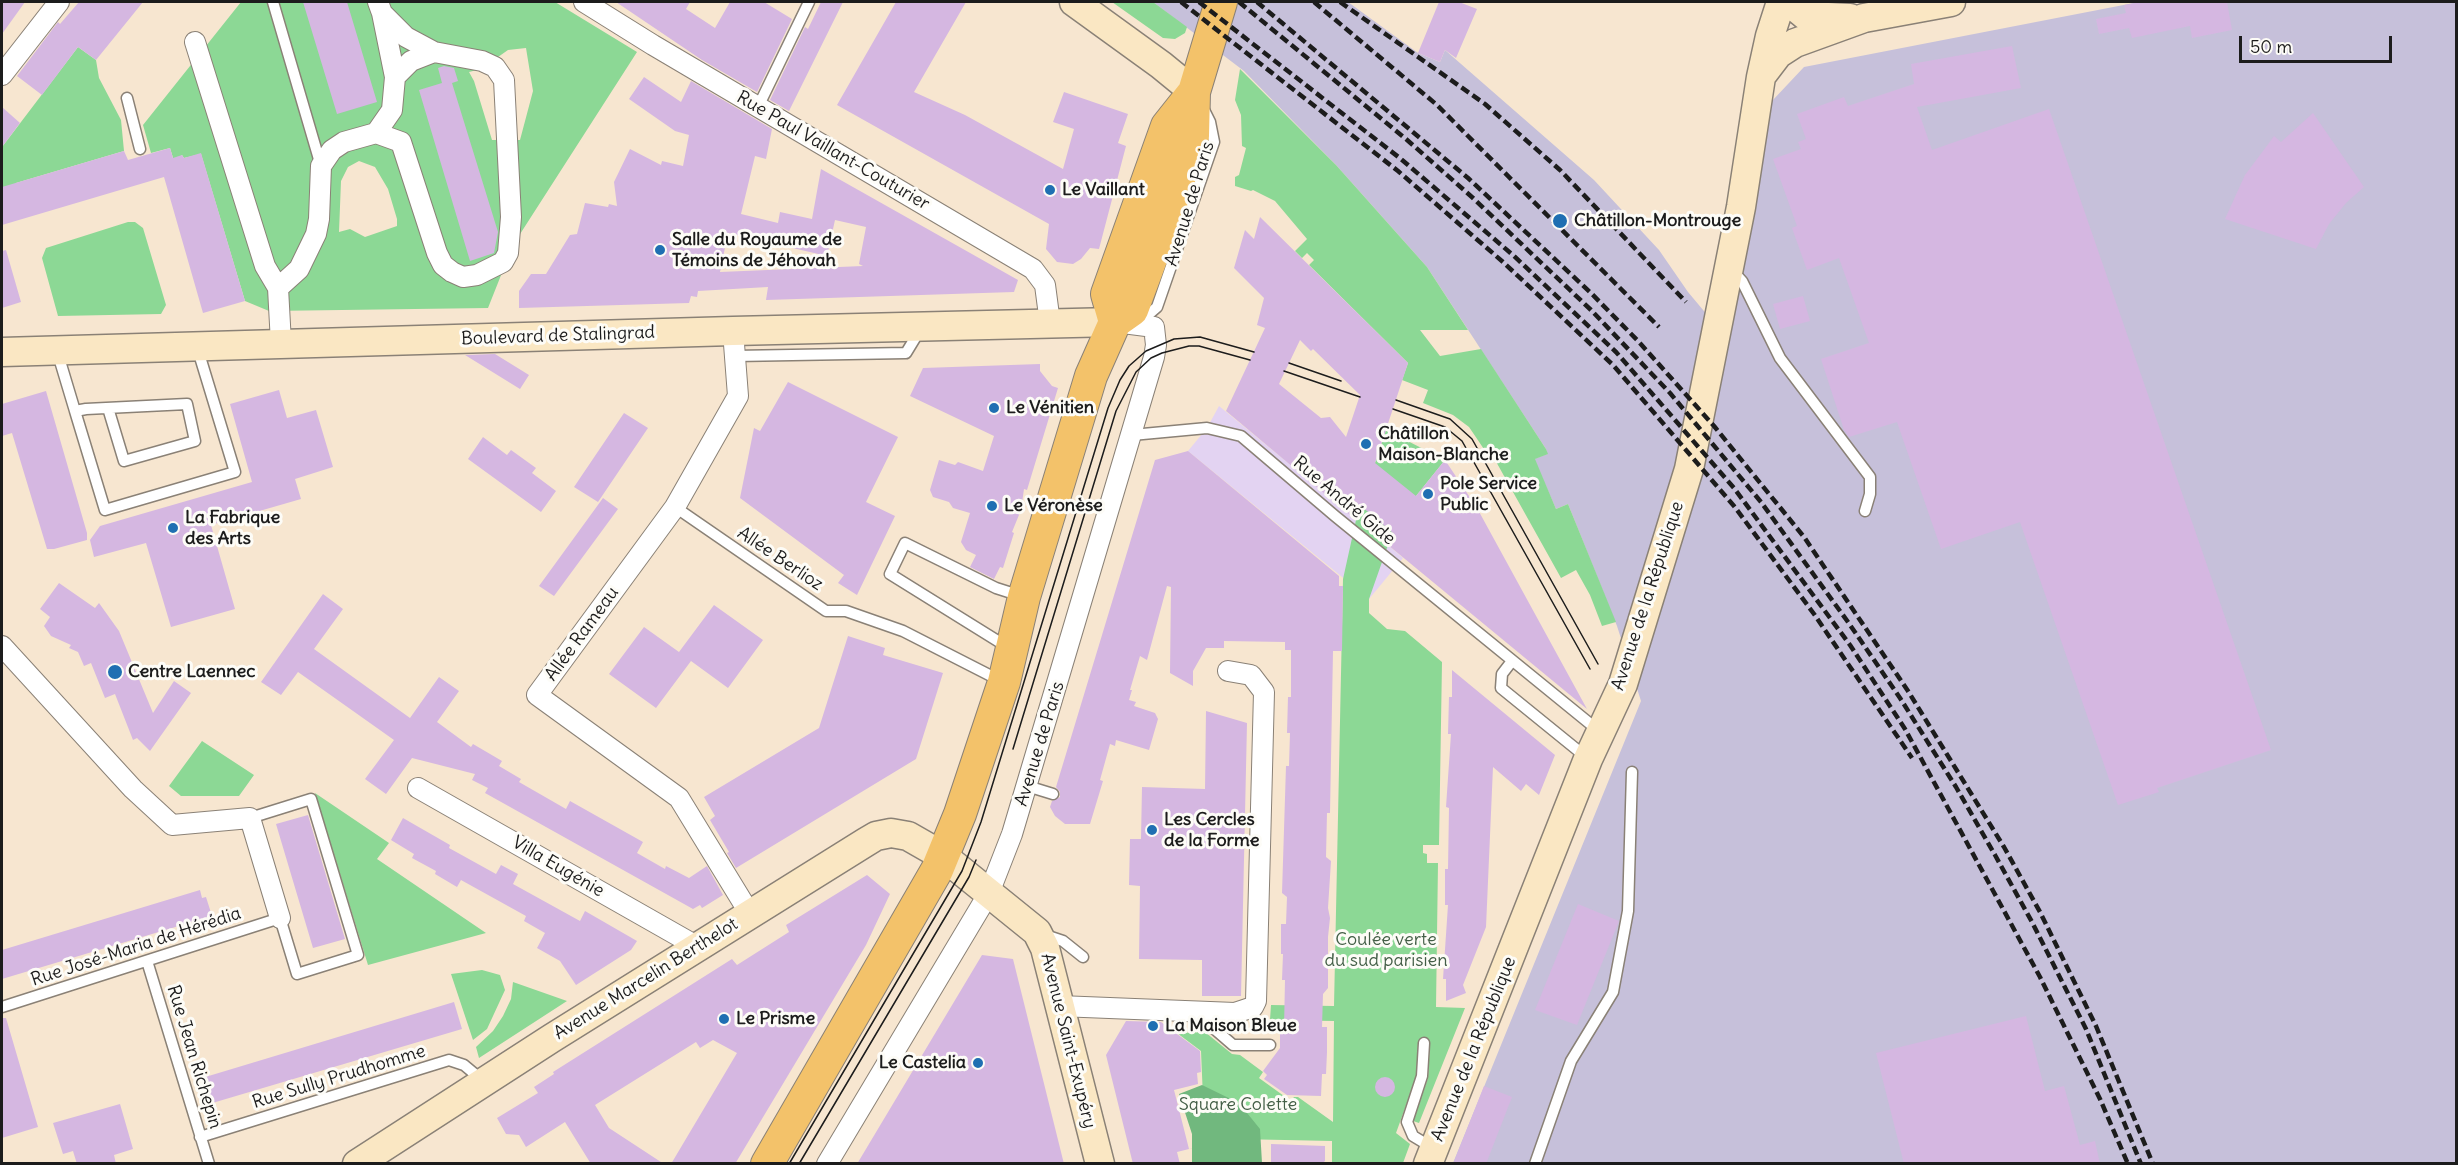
<!DOCTYPE html>
<meta charset="utf-8">
<style>
body{margin:0}
#map{position:relative;width:2458px;height:1165px;overflow:hidden;background:#f7e6d0;font-family:Delius,sans-serif}
canvas{display:block}
.frame{position:absolute;inset:0;border:3px solid #1c1c1c;pointer-events:none}
.scale{position:absolute;left:2239px;top:36px;width:153px;height:27px;box-sizing:border-box;border:3px solid #1c1c1c;border-top:0;padding-left:8px;font-size:18px;line-height:21px;white-space:nowrap;color:#1c1c1c;-webkit-text-stroke:4px #fdfcf7;paint-order:stroke}
</style>
<div id="map">
<canvas width="2458" height="1165"></canvas>
<div class="frame"></div>
<div class="scale">50 m</div>
</div>
<script>
const ctx = document.querySelector('canvas').getContext('2d');
ctx.lineJoin = 'round';
function fill(path, color) { ctx.fillStyle = color; ctx.fill(path, 'evenodd'); }
const poly = rows => new Path2D(rows.map(r => 'M' + r).join(''));
function stroke(path, color, width, dash) { ctx.strokeStyle = color; ctx.lineWidth = width; ctx.lineCap = dash ? 'butt' : 'round'; ctx.setLineDash(dash || []); ctx.stroke(path); }
function label(font, color, halo, rows, align = 'center') {
  ctx.font = font + ' Delius,sans-serif'; ctx.lineWidth = 6; ctx.setLineDash([]); ctx.textBaseline = 'middle'; ctx.strokeStyle = halo; ctx.fillStyle = color; for (const [text, x, y, turn = 0] of rows) {
    ctx.save(); ctx.translate(x, y); ctx.rotate((+turn || 0) * Math.PI / 180); ctx.textAlign = isNaN(turn) ? turn : align; if (halo) ctx.strokeText(text, 0, 0); ctx.fillText(text, 0, 0); ctx.restore();
  }
}
const built = poly([
 [1219,406,1356,519,1372,471,1445,460,1416,496,1388,545,1403,558,1369,599,1188,451,1207,428]
]);
const industrial = poly([
 [1153,2,1348,2,1418,53,1440,62,1445,50,1594,180,1659,250,1688,292,1729,341,1772,101,1804,67,2139,2,2456,2,2456,1163,1453,1163,1641,701,1617,626,1568,504,1556,509,1534,459,1547,454,1546,449,1427,267,1336,165,1244,71]
]);
const green = poly([
 [241,2,555,2,637,52,513,245,488,308,269,311,245,301,201,154,184,158,182,155,174,161,170,148,151,153,143,125],
 [526,48,533,91,520,140,492,140,474,81,469,72,481,69,508,50],
 [359,161,375,167,388,189,397,219,397,226,365,237,350,229,339,232,341,181,348,167],
 [1112,2,1153,2,1187,27,1185,33,1175,39,1163,38],
 [78,47,96,60,99,78,121,120,124,151,16,183,18,192,2,197,2,147],
 [1240,69,1336,165,1427,267,1468,330,1420,330,1440,356,1481,349,1546,449,1548,454,1535,459,1556,509,1568,504,1616,622,1602,626,1590,595,1576,570,1561,578,1494,458,1492,461,1469,427,1453,415,1423,403,1428,390,1402,380,1408,363,1309,265,1314,260,1307,253,1302,258,1295,251,1307,239,1275,201,1253,190,1251,191,1235,186,1235,177,1239,175,1246,148,1242,146,1241,115,1235,100],
 [128,222,135,222,143,228,166,305,161,314,58,316,42,258,46,248],
 [1386,430,1445,460,1416,496,1388,545,1369,599,1369,613,1387,629,1405,631,1442,662,1439,845,1423,845,1423,853,1427,854,1427,863,1438,863,1436,1007,1465,1008,1419,1123,1413,1121,1428,1078,1430,1043,1418,1043,1417,1075,1396,1133,1410,1144,1403,1163,1332,1163,1332,1141,1237,1139,1189,1149,1205,1145,1201,1051,1177,1033,1205,1032,1232,1054,1240,1055,1263,1072,1259,1078,1291,1101,1294,1097,1298,1097,1333,1122,1334,1021,1270,1020,1271,1005,1334,1006,1343,579,1356,520],
 [202,741,254,775,239,796,181,796,169,786],
 [315,793,389,843,377,859,486,933,368,965],
 [482,970,500,975,505,990,487,1029,473,1040,451,974],
 [513,982,567,1001,479,1058,476,1047,493,1031,503,1016,511,999]
]);
const forest = poly([
 [1202,1085,1239,1103,1260,1129,1262,1163,1192,1163,1192,1134,1179,1094]
]);
const building = poly([
 [2,2,25,2,2,34],
 [79,2,143,2,96,60,78,47,42,95,17,76,58,22,60,24],
 [303,2,347,2,377,102,337,114],
 [616,2,690,2,686,9,715,28,730,2,764,2,792,19,757,92,702,60],
 [821,2,843,2,789,111,770,100,805,27,808,29],
 [896,2,966,2,914,92,965,115,1063,169,1074,129,1053,122,1064,92,1128,114,1118,143,1126,146,1099,249,1090,248,1081,259,1073,264,1057,262,1046,249,1049,224,837,105],
 [1439,2,1459,2,1477,9,1456,58,1445,50,1440,62,1418,53],
 [2140,2,2227,2,2232,30,2192,38,2190,26,2132,38,2129,28,2099,34,2096,19,2126,13,2124,5],
 [2012,46,2021,88,1917,107,1932,150,2049,109,2271,750,2157,788,2159,792,2118,805,2020,522,1941,549,1897,422,1849,437,1844,430,1821,359,1869,343,1839,258,1807,270,1792,228,1797,226,1773,159,1801,149,1798,142,1806,139,1797,114,1844,97,1848,106,1914,84,1911,64],
 [444,66,454,68,458,81,452,83,498,232,494,253,470,261,419,90,442,83,438,68],
 [644,77,681,102,691,81,772,129,766,159,755,156,741,214,778,223,780,212,812,219,821,169,1018,280,1014,292,766,300,768,287,698,291,697,297,691,296,689,303,519,308,519,291,531,274,546,274,570,235,577,234,585,203,608,207,609,204,617,206,614,182,630,149,661,165,662,161,683,166,689,135,675,131,629,99],
 [835,220,866,227,859,264,863,266,720,272,728,233,827,256],
 [2,107,20,123,2,147],
 [2313,113,2364,187,2346,203,2329,224,2316,249,2225,219,2245,175,2269,143,2274,136,2281,142],
 [170,148,173,158,182,155,184,158,201,153,245,301,203,313,164,177,2,225,2,187,124,151,128,160],
 [1260,217,1408,363,1375,463,1416,496,1445,460,1477,508,1587,709,1388,545,1394,534,1361,506,1356,520,1226,411,1265,328,1257,325,1264,298,1234,268,1245,230,1254,239],
 [1300,340,1311,351,1313,349,1360,395,1346,437,1330,417,1321,418,1279,384],
 [6,250,21,302,2,308,2,251],
 [1803,296,1810,321,1780,329,1773,304],
 [495,354,529,375,520,389,465,355],
 [1040,364,1040,371,1052,386,1058,388,1027,490,1024,489,1021,510,1012,532,1014,533,1003,568,1000,567,994,579,970,567,976,555,966,550,961,542,970,513,953,508,949,502,933,497,930,490,939,460,955,465,958,462,983,471,994,436,910,396,923,368],
 [788,382,898,437,866,502,895,516,857,595,838,583,844,575,740,498,754,428,760,431],
 [279,390,287,418,316,410,333,467,295,479,301,499,211,525,235,609,171,627,146,543,94,557,90,540,100,526,252,482,230,404],
 [46,391,87,533,87,540,54,549,47,549,12,433,2,436,2,404],
 [624,413,648,428,598,502,574,487],
 [483,437,507,455,511,450,536,468,532,473,556,491,541,512,468,459],
 [1188,451,1339,576,1339,586,1343,586,1342,651,1333,651,1330,813,1327,813,1326,857,1331,861,1328,908,1330,918,1328,937,1328,988,1323,994,1322,1027,1327,1027,1327,1052,1326,1074,1322,1074,1321,1096,1287,1095,1264,1079,1267,1075,1263,1071,1280,1048,1280,1028,1284,1028,1285,980,1282,980,1283,954,1281,954,1281,924,1286,924,1287,897,1282,893,1286,766,1289,766,1290,733,1287,733,1288,697,1291,697,1291,650,1285,650,1285,642,1224,641,1224,648,1206,648,1193,671,1193,686,1170,673,1171,587,1167,586,1147,660,1140,656,1130,690,1132,690,1129,700,1136,702,1134,706,1155,713,1158,719,1149,750,1116,740,1115,746,1110,744,1100,780,1103,781,1090,824,1065,824,1055,816,1050,807,1052,801,1060,797,1060,792,1056,787,1155,460],
 [603,498,618,509,554,596,539,586],
 [59,583,95,608,99,603,119,631,153,713,174,681,191,693,150,751,137,738,133,740,115,694,105,698,91,663,84,666,78,652,69,648,71,645,51,636,44,626,50,617,40,609],
 [323,594,343,609,314,649,410,718,439,677,459,691,437,722,471,747,473,744,502,761,499,766,521,779,519,782,566,809,570,801,643,842,637,853,665,869,666,866,689,878,707,866,723,895,702,908,700,905,693,909,485,793,488,788,472,780,475,774,412,758,386,794,365,779,394,740,298,672,281,695,261,682],
 [714,605,763,640,728,688,691,661,656,708,609,674,644,627,679,652],
 [848,636,885,648,883,655,943,673,916,759,736,868,727,853,729,852,710,820,715,816,704,797,819,728],
 [1452,670,1555,755,1539,795,1526,784,1521,791,1493,767,1486,927,1463,985,1466,993,1446,1001,1446,979,1443,979,1448,905,1445,905,1445,869,1448,869,1449,808,1446,807,1451,734,1448,734,1449,697,1452,697],
 [1206,711,1247,723,1241,996,1202,996,1202,960,1139,959,1140,886,1129,885,1130,839,1141,839,1142,787,1205,789],
 [308,815,345,939,313,948,276,824],
 [403,818,450,845,449,848,496,874,501,865,518,874,513,884,580,921,585,911,637,941,631,950,576,985,560,961,537,948,545,933,524,921,526,916,461,880,457,887,435,874,436,871,412,858,414,854,391,840],
 [867,875,890,894,866,945,735,1164,671,1164,737,1053,713,1040,700,1048,696,1042,595,1105,609,1128,664,1164,591,1164,565,1122,526,1147,519,1135,506,1134,497,1118,538,1093,534,1087,554,1074,553,1072,732,959,737,965,789,932,786,925],
 [200,890,202,898,206,897,212,916,2,979,2,950],
 [1578,904,1619,921,1577,1025,1535,1010],
 [982,955,1013,959,1064,1164,857,1164],
 [454,1002,462,1029,209,1104,202,1078],
 [2026,1016,2045,1091,2064,1086,2080,1145,2095,1141,2100,1164,1904,1164,1876,1053],
 [2,1018,6,1018,38,1127,2,1138],
 [1126,1021,1161,1022,1200,1051,1201,1072,1197,1073,1198,1084,1174,1090,1189,1149,1177,1152,1180,1164,1133,1164,1106,1055],
 '1375 1087a10 10 0 1 1 20 0a10 10 0 1 1-20 0Z',
 [1484,1086,1512,1097,1486,1164,1453,1164],
 [120,1104,133,1149,114,1155,116,1164,77,1164,73,1151,63,1154,53,1123],
 [1271,1144,1325,1146,1325,1161,1321,1164,1271,1164]
]);
const lane = poly([
 [273,2,321,166],
 [127,98,140,149],
 [758,107,809,2],
 [1732,270,1742,281,1780,358,1870,477,1870,494,1865,511],
 [1135,317,1149,314,1157,307,1214,142,1210,122,1204,110],
 [57,351,75,411,86,409,187,404,195,441,124,461,108,408],
 [735,356,906,353,920,330],
 [75,411,105,510,235,472,197,347],
 [1132,435,1207,428,1241,436,1335,516,1599,731],
 [675,507,826,611,846,611,903,631,1001,681],
 [1009,648,890,574,905,543,996,588,1021,596],
 [1512,661,1502,674,1501,688,1586,757],
 [1027,786,1053,794],
 [1045,935,1063,941,1083,957],
 [147,961,209,1164],
 [2,1007,280,918,297,974,358,955,311,799,250,818],
 [1200,1012,1211,1026,1233,1045,1270,1045],
 [1424,1043,1422,1076,1407,1122,1413,1136,1433,1148],
 [200,1137,449,1060,464,1065,482,1080],
 [1535,1164,1571,1061,1613,992,1628,911,1632,772]
]);
const street = poly([
 [584,2,653,45,1033,269,1045,285,1050,323],
 [382,13,406,37,434,52],
 [195,42,265,266,278,288],
 [2,75,59,2],
 [376,133,401,142,437,253,443,265,452,272,463,277,477,275,503,262,508,253,511,217,504,80,495,67,482,61,434,52,411,61,395,77],
 [733,331,738,396,675,507,537,695,679,798,750,914],
 [281,343,278,288,299,269,316,234,319,219,321,166,332,150,344,142,376,133,392,110,395,77,382,13,378,2],
 [2,646,133,789,172,825,250,818,280,918],
 [418,788,698,947],
 [1059,1006,1235,1013,1253,1007,1256,1001,1264,692,1251,675,1228,671],
 [827,1164,989,893,1012,834,1154,357,1156,345,1154,327,1115,322]
]);
const secondary = poly([
 [1074,2,1161,65,1194,92],
 [1789,2,1806,16,1850,18],
 [1762,75,1778,54,1795,43,1864,18,1951,2],
 [2,352,733,331,1115,322],
 [357,1164,552,1038,866,842,876,836,891,833,908,836,943,856,1037,932,1045,948,1100,1164],
 [1428,1164,1588,759,1623,684,1689,469,1741,207,1761,77,1770,36,1781,2]
]);
const primary = poly([
 [1115,322,1107,294,1167,126,1194,92,1221,2],
 [767,1164,937,870,960,814,1004,682,1024,597,1091,376,1115,322,1132,310,1167,216,1193,136,1194,92]
]);
const tram = poly([
 [1289,363,1341,381],
 [1284,371,1360,397],
 [1396,400,1450,419,1472,439,1598,664],
 [1393,409,1445,427,1462,441,1590,669],
 [1013,749,1116,411,1136,372,1151,358,1162,353,1189,346,1199,346,1250,360],
 [789,1164,962,871,981,822,1108,408,1120,380,1129,366,1146,351,1174,339,1200,337,1254,352],
 [799,1164,969,877,976,860]
]);
const rail = poly([
 [1181,2,1398,171,1503,262,1613,365,1734,506,1814,614,1912,758],
 [1199,2,1401,159,1514,256,1616,352,1734,488,1850,645,1905,729,2040,977,2100,1099,2128,1164],
 [1239,2,1406,139,1473,198,1591,310,1670,393,1761,502,1848,622,1900,698,1956,787,1995,855,2032,922,2086,1029,2141,1164],
 [1257,2,1468,178,1591,293,1639,342,1714,426,1804,537,1908,691,2004,847,2040,912,2096,1026,2153,1164],
 [1314,2,1437,105,1659,327],
 [1340,2,1485,104,1560,170,1686,302]
]);
const markers = [
 [1050,190,6,"#1f6fb2"],
 [1560,221,8,"#1f6fb2"],
 [660,250,6,"#1f6fb2"],
 [994,408,6,"#1f6fb2"],
 [1366,444,6,"#1f6fb2"],
 [1428,494,6,"#1f6fb2"],
 [992,506,6,"#1f6fb2"],
 [173,528,6,"#1f6fb2"],
 [115,672,8,"#1f6fb2"],
 [1152,830,6,"#1f6fb2"],
 [724,1019,6,"#1f6fb2"],
 [1153,1026,6,"#1f6fb2"],
 [978,1063,6,"#1f6fb2"]
];
const streetNames = [
 ["Rue Paul Vaillant-Couturier",833,151,30],
 ["Avenue de Paris",1190,204,-73],
 ["Boulevard de Stalingrad",558,336,-2],
 ["Rue André Gide",1344,501,40],
 ["Allée Berlioz",780,559,34],
 ["Avenue de la République",1648,596,-72],
 ["Allée Rameau",582,634,-54],
 ["Avenue de Paris",1040,744,-73],
 ["Villa Eugénie",558,867,30],
 ["Rue José-Maria de Hérédia",136,947,-18],
 ["Avenue Marcelin Berthelot",646,979,-32],
 ["Avenue Saint-Exupéry",1068,1041,76],
 ["Avenue de la République",1474,1049,-68],
 ["Rue Jean Richepin",194,1057,73],
 ["Rue Sully Prudhomme",339,1077,-17]
];
const poiNames = [
 ["Le Vaillant",1062,190],
 ["Châtillon-Montrouge",1574,221],
 ["Salle du Royaume de",672,240],
 ["Témoins de Jéhovah",672,261],
 ["Le Vénitien",1006,408],
 ["Châtillon",1378,434],
 ["Maison-Blanche",1378,455],
 ["Pole Service",1440,484],
 ["Public",1440,505],
 ["Le Véronèse",1004,506],
 ["La Fabrique",185,518],
 ["des Arts",185,539],
 ["Centre Laennec",128,672],
 ["Les Cercles",1164,820],
 ["de la Forme",1164,841],
 ["Le Prisme",736,1019],
 ["La Maison Bleue",1165,1026],
 ["Le Castelia",966,1063,"right"]
];
const parkNames = [
 ["Coulée verte",1386,940],
 ["du sud parisien",1386,961],
 ["Square Colette",1238,1105]
];
fill(built, '#e3d3f2');
fill(industrial, '#c6c0da');
fill(green, '#8cd895');
fill(forest, '#71b87e');
fill(building, '#d5b7e1');
stroke(lane, '#8a8176', 13);
stroke(street, '#8a8176', 22);
stroke(secondary, '#8a8176', 31);
stroke(primary, '#8a8176', 34);
stroke(lane, '#fff', 10);
stroke(street, '#fff', 20);
stroke(secondary, '#fae7c3', 28);
stroke(primary, '#f3c26a', 32);
stroke(tram, '#1c1c1c', 1.5);
stroke(rail, '#1c1c1c', 4.5, [9, 4.5]);
for (const [x, y, r, color] of markers) { const dot = new Path2D(); dot.arc(x, y, r, 0, 2 * Math.PI); ctx.fillStyle = color; ctx.fill(dot); stroke(dot, '#fdfcf7', 2); }
label('18px', '#1c1c1c', '#fdfcf7', streetNames);
label('bold 18px', '#1c1c1c', '#fdfcf7', poiNames, 'left');
label('18px', '#435e46', '#fdfcf7', parkNames);
</script>
